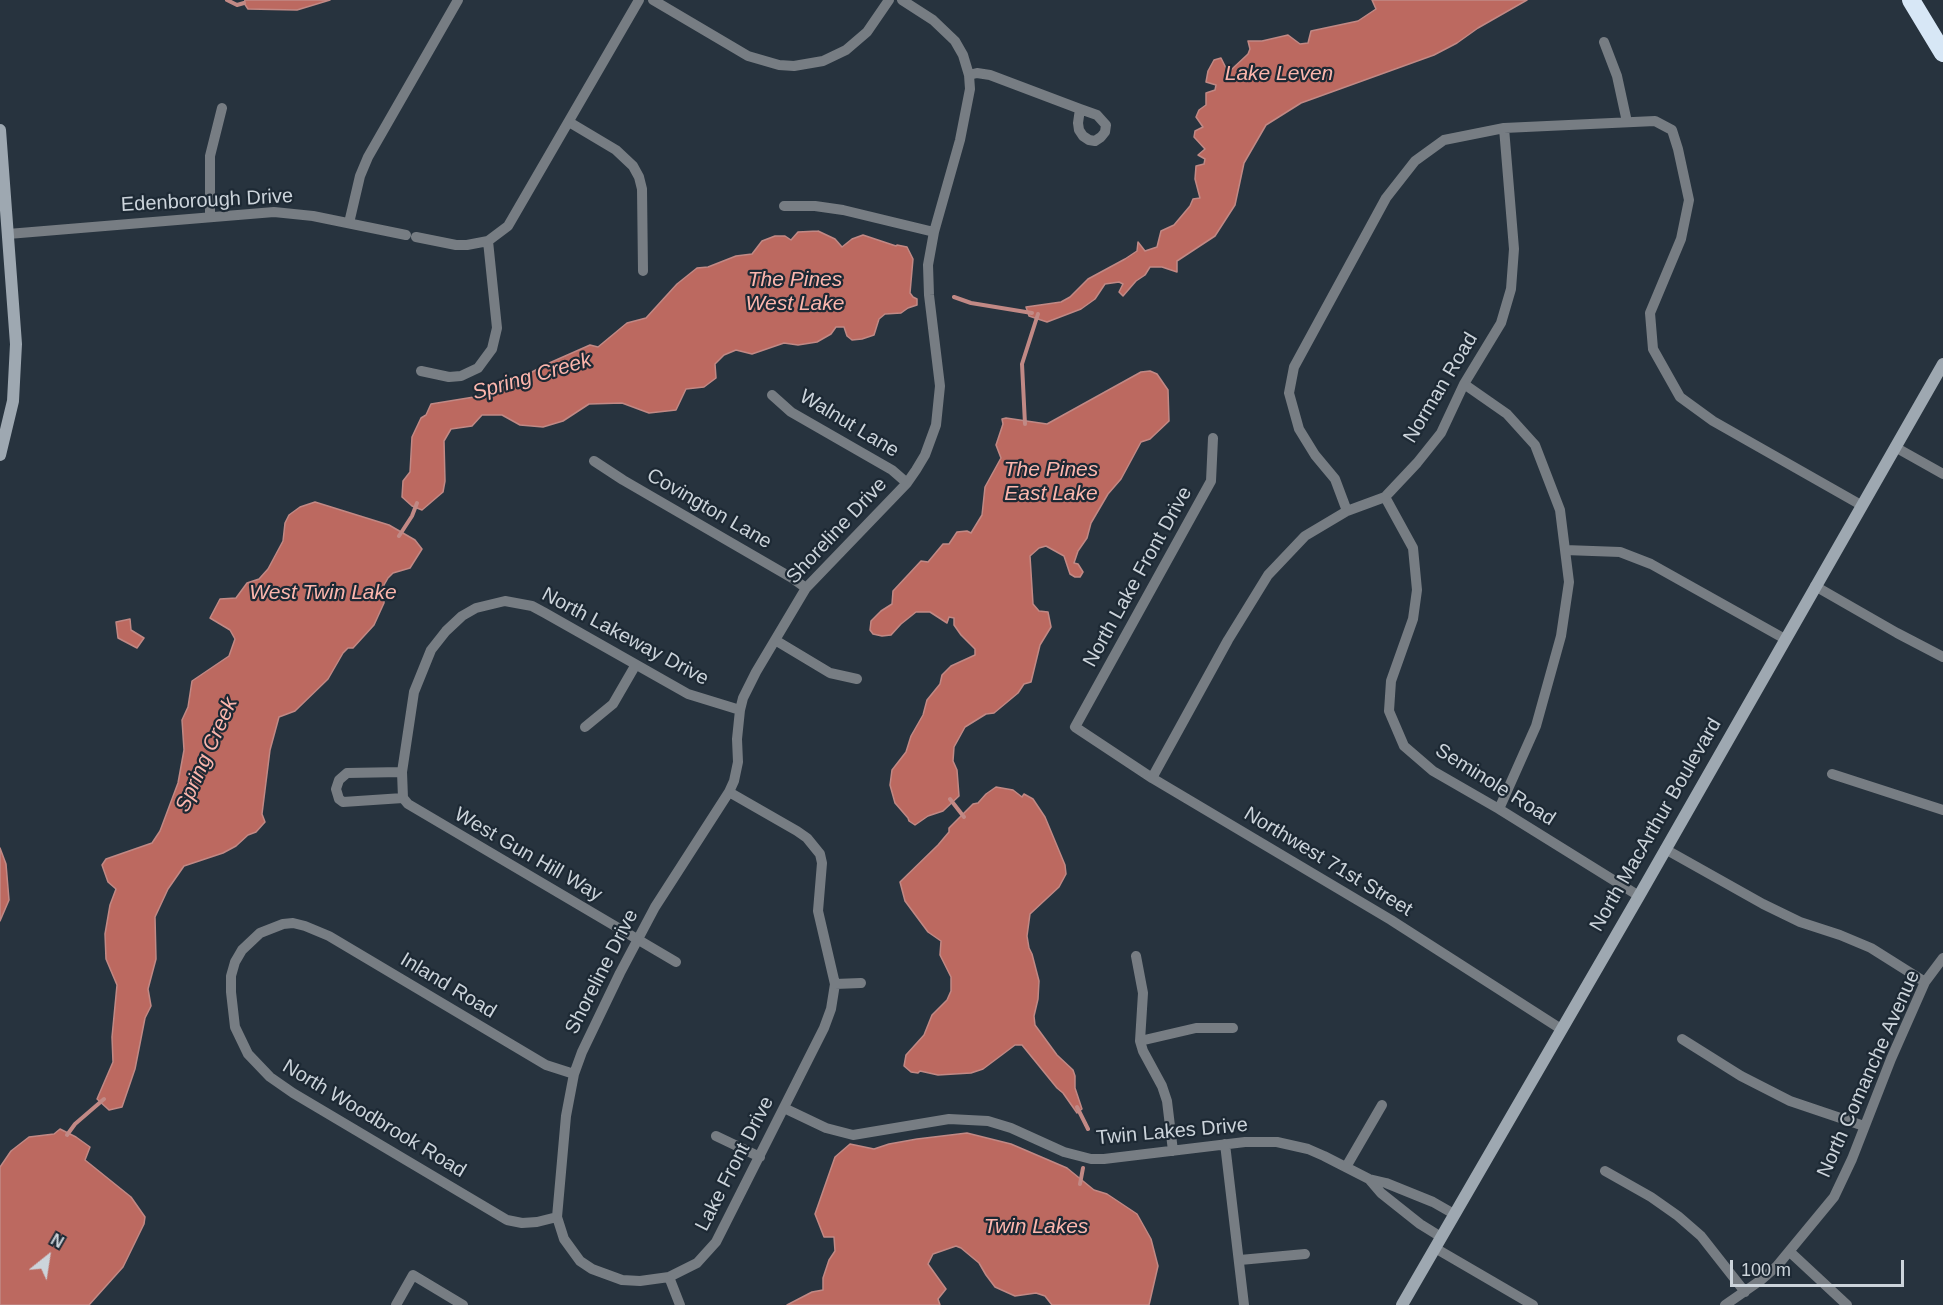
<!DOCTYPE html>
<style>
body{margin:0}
#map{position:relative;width:1943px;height:1305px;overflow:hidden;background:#27333e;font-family:Helvetica,sans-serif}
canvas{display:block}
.north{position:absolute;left:18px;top:1227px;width:60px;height:60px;-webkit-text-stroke:4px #1d2934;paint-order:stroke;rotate:30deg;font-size:16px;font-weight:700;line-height:24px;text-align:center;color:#ccd4db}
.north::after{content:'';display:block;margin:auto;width:21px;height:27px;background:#ccd4db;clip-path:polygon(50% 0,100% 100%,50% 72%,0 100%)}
.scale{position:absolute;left:1730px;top:1260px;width:174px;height:27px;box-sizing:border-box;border:3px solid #ccd4db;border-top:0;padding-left:8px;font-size:18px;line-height:21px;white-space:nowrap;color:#ccd4db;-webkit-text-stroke:4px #1d2934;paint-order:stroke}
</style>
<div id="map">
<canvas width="1943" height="1305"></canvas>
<div class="north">N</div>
<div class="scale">100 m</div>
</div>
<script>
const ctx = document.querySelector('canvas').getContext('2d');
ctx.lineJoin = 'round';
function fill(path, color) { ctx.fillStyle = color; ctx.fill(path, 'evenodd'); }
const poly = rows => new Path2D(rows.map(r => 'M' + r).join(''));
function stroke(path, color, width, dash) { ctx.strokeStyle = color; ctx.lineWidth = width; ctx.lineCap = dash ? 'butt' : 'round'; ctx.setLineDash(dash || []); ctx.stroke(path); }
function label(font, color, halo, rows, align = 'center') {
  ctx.font = font + ' Helvetica,sans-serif'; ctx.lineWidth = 4.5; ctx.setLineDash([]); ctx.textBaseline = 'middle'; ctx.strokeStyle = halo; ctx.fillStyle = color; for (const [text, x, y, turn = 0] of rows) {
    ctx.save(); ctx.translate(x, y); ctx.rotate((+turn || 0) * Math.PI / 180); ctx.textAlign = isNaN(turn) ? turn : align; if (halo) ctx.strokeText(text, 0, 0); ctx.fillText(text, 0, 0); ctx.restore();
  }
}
const water = poly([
 [245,0,330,0,297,10,248,9,244,3,245,0],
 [1372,0,1527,0,1478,28,1457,43,1434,55,1301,103,1266,125,1244,163,1235,205,1215,236,1177,261,1177,272,1162,267,1150,267,1145,275,1136,281,1123,296,1119,292,1123,284,1119,282,1105,284,1095,299,1081,309,1047,322,1029,316,1026,307,1061,302,1070,297,1088,279,1125,259,1137,251,1138,242,1145,251,1157,247,1161,231,1174,225,1190,206,1193,199,1200,198,1195,179,1196,166,1204,164,1205,159,1198,155,1205,149,1194,137,1195,131,1203,127,1196,117,1199,110,1206,105,1206,93,1215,90,1216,85,1206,82,1208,71,1214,60,1221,58,1226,68,1232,69,1248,54,1250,49,1248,41,1262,41,1288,35,1300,44,1308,43,1311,31,1358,21,1376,9,1372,0],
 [818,231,835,239,842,247,852,239,863,235,896,246,897,245,907,247,913,259,910,293,913,297,917,299,917,305,908,308,901,313,885,314,879,319,874,335,862,339,852,340,847,336,844,327,836,327,831,334,817,342,798,345,784,343,752,354,736,350,724,355,715,364,716,378,704,387,686,389,676,410,649,413,622,403,589,404,563,421,543,427,520,425,502,415,482,415,472,426,451,429,444,441,445,481,443,492,422,510,412,506,402,497,403,481,410,472,412,437,421,418,426,415,431,404,474,397,502,388,547,364,590,345,598,347,627,323,646,318,677,284,697,268,708,267,736,256,752,254,762,241,775,236,785,236,791,240,798,232,818,231],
 [1150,371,1157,374,1168,390,1169,421,1150,439,1141,442,1121,479,1108,494,1091,523,1087,538,1078,551,1074,563,1078,564,1083,572,1080,577,1075,577,1070,574,1064,556,1046,546,1039,548,1030,556,1033,604,1039,611,1048,612,1051,627,1040,645,1031,682,1024,684,1018,693,994,713,986,714,965,727,954,747,953,761,957,770,959,796,943,811,928,816,915,825,909,821,908,818,895,803,890,785,892,770,906,752,911,736,923,715,927,700,940,684,942,675,951,666,975,655,975,649,961,635,954,625,954,618,949,617,947,623,930,612,916,612,901,624,891,635,882,636,873,634,870,630,871,621,881,611,892,604,893,591,921,561,928,562,943,544,949,544,957,532,967,531,971,533,982,515,985,487,1001,458,996,445,1003,424,1002,419,1006,418,1047,424,1141,372,1150,371],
 [315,502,389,525,415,540,422,549,410,568,393,573,388,578,384,585,384,603,374,625,353,648,348,648,343,653,328,679,295,711,279,717,270,750,262,814,265,822,256,832,248,835,236,846,223,853,184,866,168,889,155,917,156,959,148,989,151,1006,145,1018,135,1069,122,1107,109,1110,97,1099,113,1062,112,1037,117,985,106,959,105,934,110,905,116,889,108,882,102,865,106,859,152,843,160,831,178,783,184,750,182,720,188,707,192,681,229,656,235,639,230,630,210,618,220,599,236,598,247,583,259,579,268,569,283,541,285,523,289,515,300,507,315,502],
 [130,619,131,630,144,638,137,648,118,638,116,622,130,619],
 [996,787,1013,790,1022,797,1024,794,1033,799,1045,817,1065,865,1066,874,1059,887,1030,914,1027,936,1029,948,1032,954,1039,981,1038,999,1034,1016,1035,1025,1057,1055,1073,1070,1075,1076,1075,1088,1082,1109,1077,1113,1063,1093,1057,1088,1022,1045,1015,1045,983,1069,971,1073,938,1075,920,1071,918,1073,911,1072,904,1066,906,1055,924,1035,932,1015,947,1000,951,991,951,977,940,955,941,941,928,932,905,901,900,882,938,845,949,832,949,828,973,804,978,803,986,794,996,787],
 [0,848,6,864,9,900,0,921,0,848],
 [60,1129,76,1137,90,1147,85,1160,131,1197,145,1217,144,1224,123,1267,89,1305,0,1305,0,1167,11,1151,29,1137,54,1134,60,1129],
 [967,1133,1011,1144,1067,1168,1094,1190,1107,1194,1137,1214,1151,1239,1158,1266,1149,1305,1052,1305,1045,1296,1036,1293,1015,1296,995,1287,986,1275,979,1263,961,1248,956,1246,933,1254,928,1264,946,1289,938,1299,940,1305,787,1305,812,1292,823,1290,823,1278,829,1260,835,1251,834,1237,824,1237,815,1214,835,1157,850,1144,874,1149,889,1144,917,1139,967,1133]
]);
const stream = poly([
 [227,0,237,5,244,3],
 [954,297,971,303,1032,313],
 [1025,424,1022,364,1038,314],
 [399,536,412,516,417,503],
 [950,799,964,817],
 [1077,1107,1088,1129],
 [67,1135,75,1124,104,1099],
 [1080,1184,1083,1168]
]);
const street = poly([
 [653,0,748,56,779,65,794,66,823,61,846,50,867,32,889,0],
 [1604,42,1617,76,1627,122],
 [969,75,977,73,990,75,1080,109,1097,115,1106,125,1105,132,1101,137,1095,141,1089,140,1083,136,1079,130,1078,123,1080,109],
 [569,122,616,150,633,166,639,177,642,189,643,271],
 [784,206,815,206,843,210,934,232],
 [210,216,210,156,222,108],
 [349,223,360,176,368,157,458,0],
 [8,234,274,212,313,216,406,235],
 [416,237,456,245,467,245,488,241,508,226,639,0],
 [421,371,449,377,461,376,478,368,492,349,497,328,488,241],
 [1464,384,1507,414,1535,445,1560,510,1569,582,1561,636,1536,726,1499,809],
 [772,395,791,412,892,470,907,483],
 [1213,438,1211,481,1075,727,1152,778,1391,920,1561,1029],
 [1895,447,1943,474],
 [594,461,623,480,792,578,806,588],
 [1385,497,1413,548,1417,590,1413,619,1391,681,1389,711,1404,746,1433,771,1499,809,1639,896],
 [1347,511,1335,479,1315,455,1299,429,1289,393,1294,367,1386,198,1415,161,1444,140,1504,128,1655,121,1672,130,1678,149,1689,200,1681,239,1650,313,1653,349,1680,397,1713,421,1861,505],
 [1565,550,1620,552,1651,564,1785,639],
 [1815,586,1897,633,1943,657],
 [775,640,830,673,857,679],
 [585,727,613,704,635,666],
 [402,772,347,773,339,780,336,789,339,799,343,802,403,798],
 [1832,774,1943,810],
 [1152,778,1228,640,1268,575,1305,536,1347,511,1385,497,1417,463,1441,433,1464,384,1501,323,1511,289,1514,249,1504,128],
 [729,792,797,831,807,838,820,854,822,863,818,911,835,984,831,1009,824,1028,716,1242,697,1263,669,1277,640,1281,622,1280,592,1269,580,1261,564,1239,557,1217,566,1116,574,1074,582,1052,620,973,655,907,729,792,734,781,738,762,737,739,740,710,743,698,756,672,806,588,907,483,916,470,925,455,936,425,940,386,929,295,928,265,934,232,960,140,970,89,969,75,963,55,955,41,933,20,902,0],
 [1665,849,1763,904,1800,922,1840,935,1871,948,1925,982],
 [1136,956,1143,993,1140,1041,1143,1051,1162,1086,1167,1101,1173,1151],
 [676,962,408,804,403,798,402,772,414,692,431,650,446,631,462,616,476,608,505,601,532,606,545,613,688,694,740,710],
 [835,984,861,983],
 [1682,1039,1741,1076,1790,1101,1864,1126],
 [1140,1041,1196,1028,1233,1028],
 [784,1108,826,1128,853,1135,949,1119,988,1121,1011,1128,1064,1152,1091,1159,1104,1159,1245,1142,1277,1142,1308,1149,1324,1156,1369,1179,1386,1183,1433,1202,1454,1214],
 [716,1136,760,1157],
 [1225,1144,1244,1305],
 [1346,1167,1382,1105],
 [1605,1171,1651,1197,1678,1216,1701,1236,1745,1292],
 [1369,1179,1381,1193,1420,1224,1441,1237],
 [557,1217,537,1222,522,1223,507,1220,293,1093,270,1077,248,1054,235,1027,231,992,231,976,235,962,242,950,260,933,283,924,293,923,305,926,329,936,546,1065,574,1074],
 [1435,1248,1533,1305],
 [1790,1252,1847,1305],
 [1240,1260,1305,1254],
 [669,1277,680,1305],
 [396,1305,413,1275,463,1305],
 [1725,1305,1761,1280,1777,1266,1834,1197,1852,1159,1891,1059,1925,982,1943,958]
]);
const secondary = poly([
 [0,130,16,344,13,401,0,455],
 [1402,1305,1639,896,1943,364]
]);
const highway = poly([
 [1911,0,1943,53]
]);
const streetNames = [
 ["Edenborough Drive",207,201,-3],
 ["Norman Road",1441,388,-59],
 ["Walnut Lane",849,424,31],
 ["Covington Lane",709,509,30],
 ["Shoreline Drive",837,531,-47],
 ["North Lake Front Drive",1138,577,-61],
 ["North Lakeway Drive",625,637,28],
 ["Seminole Road",1495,785,32],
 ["North MacArthur Boulevard",1656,825,-60],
 ["West Gun Hill Way",528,855,30],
 ["Northwest 71st Street",1328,862,31],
 ["Shoreline Drive",602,972,-63],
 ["Inland Road",448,986,31],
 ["North Comanche Avenue",1869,1074,-66],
 ["North Woodbrook Road",374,1119,31],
 ["Twin Lakes Drive",1172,1132,-5],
 ["Lake Front Drive",735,1164,-63]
];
const waterNames = [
 ["Lake Leven",1279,74],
 ["The Pines",795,280],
 ["West Lake",795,304],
 ["Spring Creek",532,377,-16],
 ["The Pines",1051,470],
 ["East Lake",1051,494],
 ["West Twin Lake",323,593],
 ["Spring Creek",207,755,-66],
 ["Twin Lakes",1036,1227]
];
fill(water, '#bc6960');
stroke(water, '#c18985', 1.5);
stroke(stream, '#c18985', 4);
stroke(street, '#777d83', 10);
stroke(secondary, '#9ea8b1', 12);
stroke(highway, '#d7e7f6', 18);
label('20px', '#ccd4db', '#1d2934', streetNames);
label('italic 21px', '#fcb6ad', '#1d2934', waterNames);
</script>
